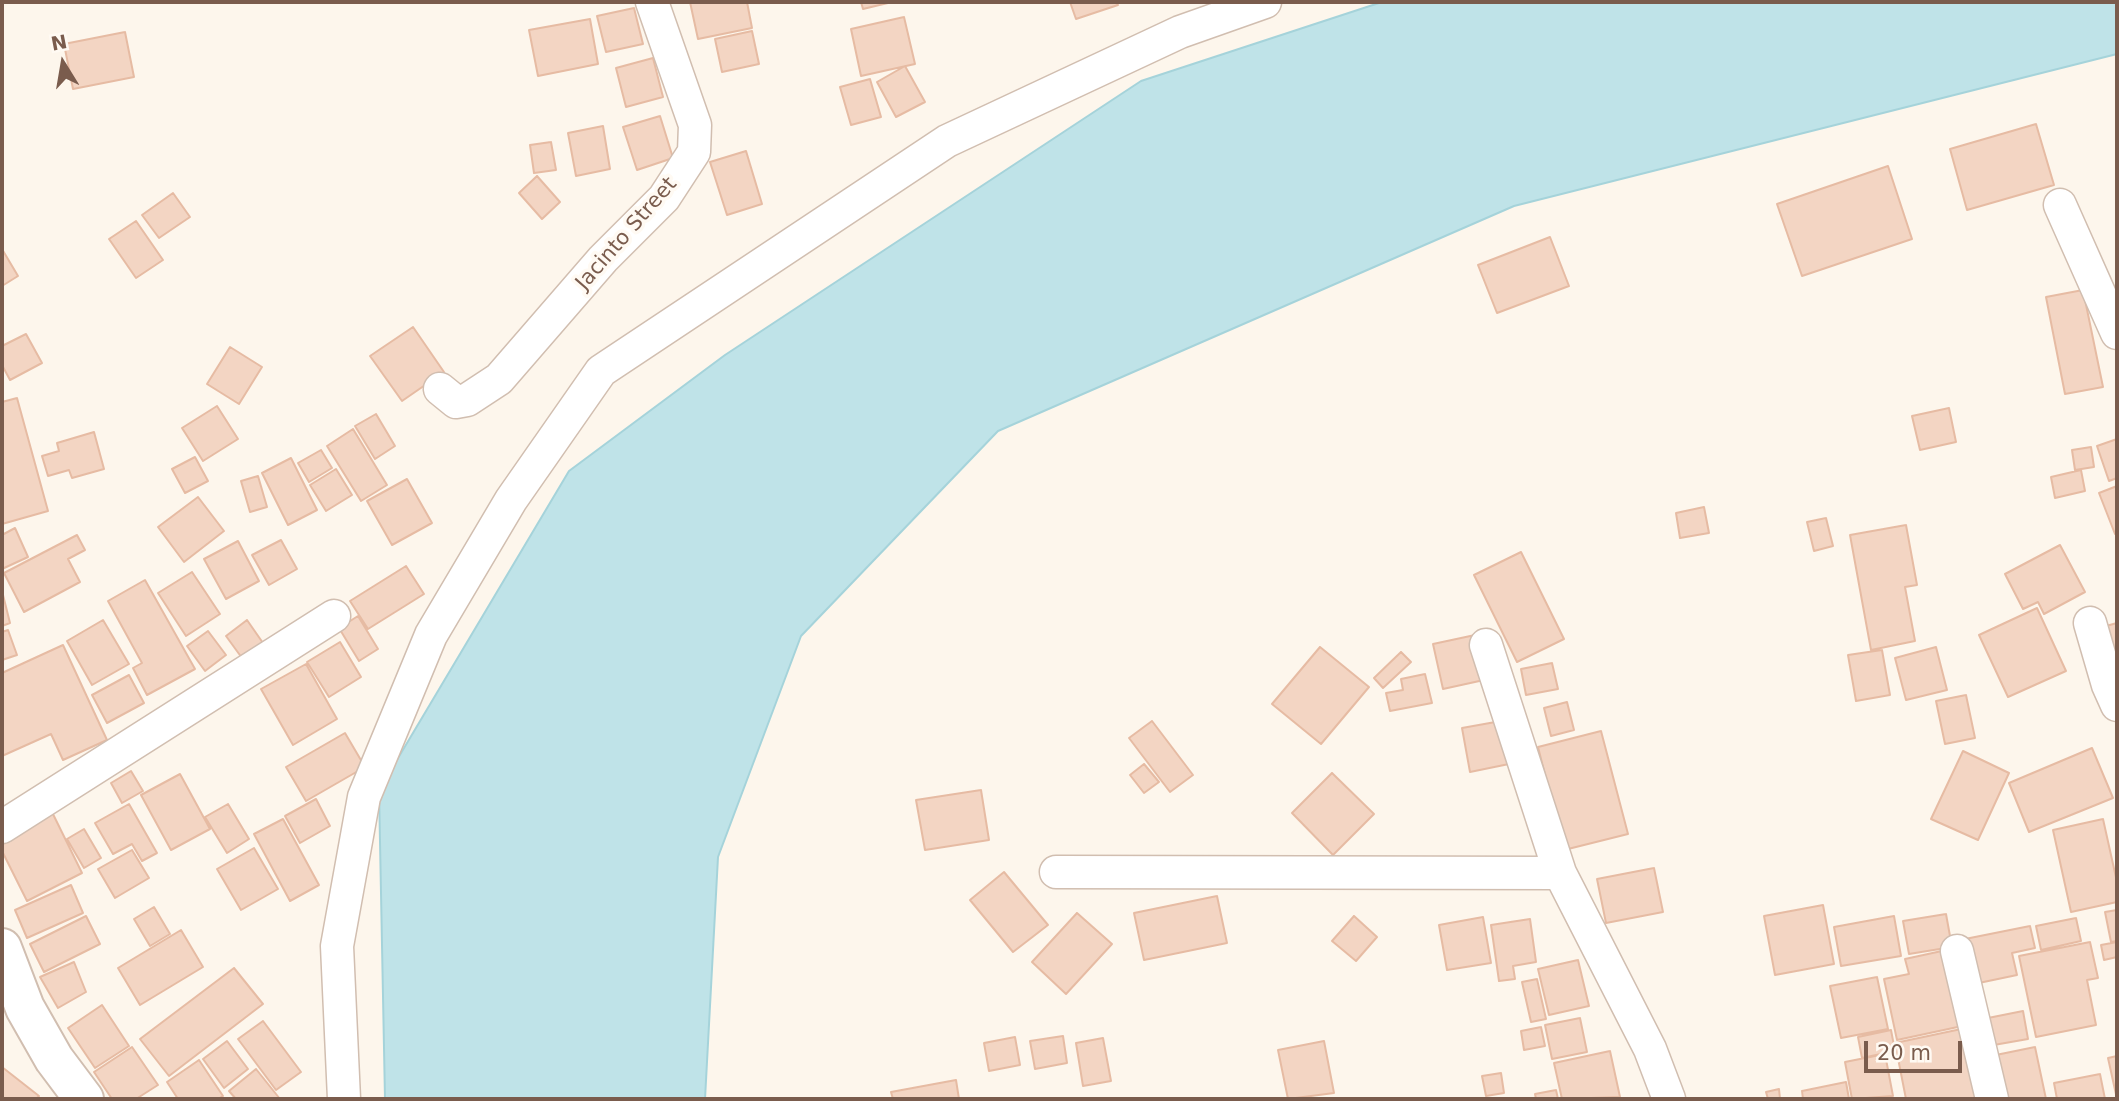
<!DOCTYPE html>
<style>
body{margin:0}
#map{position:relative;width:2119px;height:1101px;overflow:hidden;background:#fdf6ec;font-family:"DejaVu Sans",sans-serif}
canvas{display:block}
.frame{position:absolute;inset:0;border:4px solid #7a5c4d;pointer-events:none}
.north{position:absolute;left:28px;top:28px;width:70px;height:70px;-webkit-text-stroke:5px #fffaf3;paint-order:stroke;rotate:349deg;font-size:19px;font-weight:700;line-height:28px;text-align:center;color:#7a5c4d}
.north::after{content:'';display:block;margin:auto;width:24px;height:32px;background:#7a5c4d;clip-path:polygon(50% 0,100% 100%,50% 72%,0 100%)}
.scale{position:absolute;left:1864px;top:1041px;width:98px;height:32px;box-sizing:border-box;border:4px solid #7a5c4d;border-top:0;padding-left:9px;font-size:21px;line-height:24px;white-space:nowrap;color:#7a5c4d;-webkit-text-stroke:5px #fffaf3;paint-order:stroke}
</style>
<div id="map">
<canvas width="2119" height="1101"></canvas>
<div class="frame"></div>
<div class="north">N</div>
<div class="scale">20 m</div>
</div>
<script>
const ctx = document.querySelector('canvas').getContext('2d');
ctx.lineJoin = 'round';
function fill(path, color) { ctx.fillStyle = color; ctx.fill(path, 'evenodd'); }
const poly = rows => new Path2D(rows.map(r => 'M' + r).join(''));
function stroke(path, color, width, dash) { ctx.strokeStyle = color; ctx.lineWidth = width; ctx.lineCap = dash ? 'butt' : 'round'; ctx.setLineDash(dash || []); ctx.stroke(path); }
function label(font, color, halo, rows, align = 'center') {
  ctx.font = font + ' "DejaVu Sans",sans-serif'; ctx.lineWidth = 7; ctx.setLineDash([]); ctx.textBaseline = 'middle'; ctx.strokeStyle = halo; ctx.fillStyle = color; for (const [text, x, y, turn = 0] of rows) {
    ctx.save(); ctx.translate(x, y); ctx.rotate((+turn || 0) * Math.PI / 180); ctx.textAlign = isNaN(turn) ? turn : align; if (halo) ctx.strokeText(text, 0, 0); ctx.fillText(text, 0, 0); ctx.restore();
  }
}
const water = poly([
 [1382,2,2117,2,2117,54,1514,206,998,431,801,636,718,857,705,1099,385,1099,379,790,569,471,725,355,1141,81,1382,2]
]);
const building = poly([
 [690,2,747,2,752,28,698,39,690,2],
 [861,2,892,2,863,9,861,2],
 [1070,2,1116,2,1118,5,1076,19,1070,2],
 [634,8,643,44,606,52,597,16,634,8],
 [904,17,915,64,861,76,851,29,904,17],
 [590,19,598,64,538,76,529,30,590,19],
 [752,31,759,64,722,72,715,39,752,31],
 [125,32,134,77,73,89,64,44,125,32],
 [653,58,663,97,626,107,616,68,653,58],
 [905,66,925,102,896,117,877,82,905,66],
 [870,79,881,117,851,125,840,87,870,79],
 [660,116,673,158,637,170,623,127,660,116],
 [2036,124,2054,185,1967,210,1950,149,2036,124],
 [603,126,610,169,576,176,568,133,603,126],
 [551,142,556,170,534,173,530,145,551,142],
 [746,151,762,204,727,215,710,162,746,151],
 [1888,166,1912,239,1802,276,1777,204,1888,166],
 [537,176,560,202,542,219,519,193,537,176],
 [173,193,190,217,159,238,142,215,173,193],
 [136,221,163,260,136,278,109,239,136,221],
 [1550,237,1569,286,1497,313,1478,265,1550,237],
 [2,249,18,276,2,286,2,249],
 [2083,290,2103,387,2065,394,2046,297,2083,290],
 [413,327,444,372,402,401,370,356,413,327],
 [26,334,42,363,10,380,2,365,2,346,26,334],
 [230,347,262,367,239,404,207,384,230,347],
 [17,398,48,511,2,524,2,402,17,398],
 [217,406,238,439,203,461,182,428,217,406],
 [1949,408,1956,442,1920,450,1912,416,1949,408],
 [376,414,395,446,375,459,355,426,376,414],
 [353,429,387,485,361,501,327,446,353,429],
 [94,432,104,469,72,478,69,470,48,476,42,456,59,451,57,443,94,432],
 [2117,439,2117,478,2109,481,2097,446,2117,439],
 [2091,447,2094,467,2075,470,2072,450,2091,447],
 [321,450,332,468,309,482,298,463,321,450],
 [195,457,208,481,185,493,172,469,195,457],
 [291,458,317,510,288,525,262,473,291,458],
 [336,469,352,495,326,511,310,485,336,469],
 [2081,470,2085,491,2055,498,2051,477,2081,470],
 [258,476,267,507,250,512,241,481,258,476],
 [407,479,432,523,392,545,367,501,407,479],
 [2117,486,2117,534,2115,534,2099,493,2117,486],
 [198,497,224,531,184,562,158,527,198,497],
 [1704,507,1709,533,1680,538,1676,513,1704,507],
 [1826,518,1833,546,1814,551,1807,522,1826,518],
 [1906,525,1917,585,1905,587,1915,641,1871,650,1850,535,1906,525],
 [15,528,28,557,2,569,2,535,15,528],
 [77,535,85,550,68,559,80,582,24,612,4,573,77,535],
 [281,540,297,569,269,585,252,555,281,540],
 [238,541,259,581,226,599,204,559,238,541],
 [2060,545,2085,592,2044,614,2038,602,2023,609,2005,574,2060,545],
 [1521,552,1564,639,1517,662,1474,575,1521,552],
 [406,566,424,594,368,629,350,601,406,566],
 [192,572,220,614,186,636,158,593,192,572],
 [145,580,195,669,147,695,133,668,142,663,108,601,145,580],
 [2,591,10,623,2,626,2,591],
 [2037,608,2066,671,2008,697,1979,635,2037,608],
 [358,616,378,649,359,661,339,628,358,616],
 [103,620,129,664,92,685,67,641,103,620],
 [247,620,263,643,242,658,226,636,247,620],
 [2117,623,2117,672,2106,626,2117,623],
 [8,630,17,655,2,660,2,632,8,630],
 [208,631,226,655,205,671,187,646,208,631],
 [1475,635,1484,680,1443,689,1433,644,1475,635],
 [340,642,361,677,329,697,307,662,340,642],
 [63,645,107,740,63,760,51,734,2,756,2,673,63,645],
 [1320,647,1369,687,1321,744,1272,704,1320,647],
 [1936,647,1947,690,1906,700,1895,658,1936,647],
 [1882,650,1890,695,1856,701,1848,655,1882,650],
 [1401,652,1411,662,1383,688,1374,678,1401,652],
 [1552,663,1558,689,1526,695,1521,669,1552,663],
 [306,664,337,719,293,745,261,689,306,664],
 [1425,674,1432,703,1390,711,1386,693,1403,690,1401,679,1425,674],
 [129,675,144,703,107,723,92,695,129,675],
 [1966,695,1975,738,1945,744,1936,701,1966,695],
 [1567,702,1574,730,1551,736,1544,708,1567,702],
 [1152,721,1193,775,1170,792,1129,738,1152,721],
 [1501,721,1509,764,1470,772,1462,728,1501,721],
 [1601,731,1628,834,1564,850,1538,747,1601,731],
 [345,733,365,767,306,801,286,767,345,733],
 [2092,748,2113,798,2029,832,2009,783,2092,748],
 [1963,751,2009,773,1978,840,1931,819,1963,751],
 [1144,764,1159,782,1144,793,1130,775,1144,764],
 [131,771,143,791,122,803,111,783,131,771],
 [1332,773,1374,814,1333,855,1292,813,1332,773],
 [180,774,210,829,171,850,141,795,180,774],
 [981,790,989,840,925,850,916,800,981,790],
 [316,799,330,826,300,843,285,816,316,799],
 [129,804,157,853,142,861,132,844,113,854,95,823,129,804],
 [228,804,249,839,227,853,205,817,228,804],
 [50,808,82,873,27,901,2,851,2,832,50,808],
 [283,819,319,885,290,901,254,834,283,819],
 [2103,819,2117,882,2117,902,2071,912,2053,830,2103,819],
 [84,829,101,858,84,868,67,839,84,829],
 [254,848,278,889,241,910,217,869,254,848],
 [132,850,149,878,115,898,98,869,132,850],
 [1654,868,1663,912,1606,923,1597,879,1654,868],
 [1004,872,1048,925,1013,952,970,900,1004,872],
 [71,885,83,913,27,938,15,910,71,885],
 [1217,896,1227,943,1144,960,1134,913,1217,896],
 [1823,905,1834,964,1775,975,1764,916,1823,905],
 [154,907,170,934,150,946,134,919,154,907],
 [2117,910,2117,941,2111,942,2105,912,2117,910],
 [1077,913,1112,944,1066,994,1032,962,1077,913],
 [1946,914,1952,947,1909,954,1903,921,1946,914],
 [86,916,100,944,44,972,30,944,86,916],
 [1354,916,1377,937,1356,961,1332,941,1354,916],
 [1894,916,1901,956,1841,966,1834,927,1894,916],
 [1483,917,1491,963,1447,970,1439,925,1483,917],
 [2076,918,2081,941,2041,950,2036,926,2076,918],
 [1530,919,1536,962,1513,966,1515,979,1499,981,1491,925,1530,919],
 [2030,926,2035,948,2012,953,2017,975,1974,984,1965,939,2030,926],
 [181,930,203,967,140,1005,118,968,181,930],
 [2090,942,2098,978,2087,980,2096,1025,2036,1037,2019,956,2090,942],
 [2117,942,2117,957,2104,960,2101,945,2117,942],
 [1951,949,1967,1025,1897,1040,1884,979,1909,974,1905,959,1951,949],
 [1578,960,1589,1006,1549,1015,1538,969,1578,960],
 [74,962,86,992,58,1008,40,977,74,962],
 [234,968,263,1004,169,1076,140,1039,234,968],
 [1877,977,1888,1029,1841,1038,1830,986,1877,977],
 [1537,979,1546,1019,1531,1022,1522,982,1537,979],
 [102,1005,129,1046,95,1068,68,1028,102,1005],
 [2023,1011,2028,1039,1988,1046,1983,1019,2023,1011],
 [1580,1018,1587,1052,1552,1059,1545,1025,1580,1018],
 [263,1021,301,1072,276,1090,238,1039,263,1021],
 [1541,1027,1545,1046,1524,1050,1521,1031,1541,1027],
 [1966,1028,1981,1099,1906,1099,1895,1043,1966,1028],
 [1891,1030,1895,1051,1862,1058,1858,1037,1891,1030],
 [1063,1036,1067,1063,1035,1069,1030,1041,1063,1036],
 [1015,1037,1020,1065,989,1071,984,1043,1015,1037],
 [1103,1038,1111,1081,1083,1086,1076,1043,1103,1038],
 [227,1041,248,1069,224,1088,203,1059,227,1041],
 [1324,1041,1334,1093,1288,1099,1278,1050,1324,1041],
 [132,1047,158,1085,136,1099,112,1099,94,1072,132,1047],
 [2035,1047,2046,1099,2000,1099,1991,1056,2035,1047],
 [1610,1051,1620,1097,1562,1099,1554,1063,1610,1051],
 [1885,1054,1893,1096,1852,1099,1845,1062,1885,1054],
 [2117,1056,2117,1099,2108,1058,2117,1056],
 [199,1060,223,1096,218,1099,178,1099,167,1082,199,1060],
 [2,1067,39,1096,36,1099,2,1099,2,1067],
 [256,1069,280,1099,236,1099,229,1091,256,1069],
 [1501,1073,1504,1093,1486,1096,1482,1076,1501,1073],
 [2100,1074,2105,1099,2057,1099,2054,1083,2100,1074],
 [956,1080,959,1099,893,1099,891,1092,956,1080],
 [1846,1082,1849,1099,1803,1099,1802,1091,1846,1082],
 [1779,1089,1780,1099,1768,1099,1766,1092,1779,1089],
 [1556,1090,1558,1099,1536,1099,1535,1094,1556,1090]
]);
const minor = poly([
 [2060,205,2117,333],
 [440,389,456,402,467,400,499,379,603,259,664,198,694,152,695,125,652,2],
 [2090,623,2108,685,2117,705],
 [1486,645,1560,873,1650,1049,1669,1099],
 [2,827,334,616],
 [1056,872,1560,873],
 [1957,951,1992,1099],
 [344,1099,337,946,364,797,431,635,511,500,601,371,947,141,1180,32,1265,2]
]);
const tertiary = poly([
 [2,948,25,1008,54,1059,84,1099]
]);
const streetNames = [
 ["Jacinto Street",627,234,-49]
];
fill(water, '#bfe3e8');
stroke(water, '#a5d3da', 2);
fill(building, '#f3d5c3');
stroke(building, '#e6bba3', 2);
stroke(minor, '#d1beb0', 35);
stroke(tertiary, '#d1beb0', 42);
stroke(minor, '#fff', 32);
stroke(tertiary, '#fff', 38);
label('21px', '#7a5c4d', '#fffaf3', streetNames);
</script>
